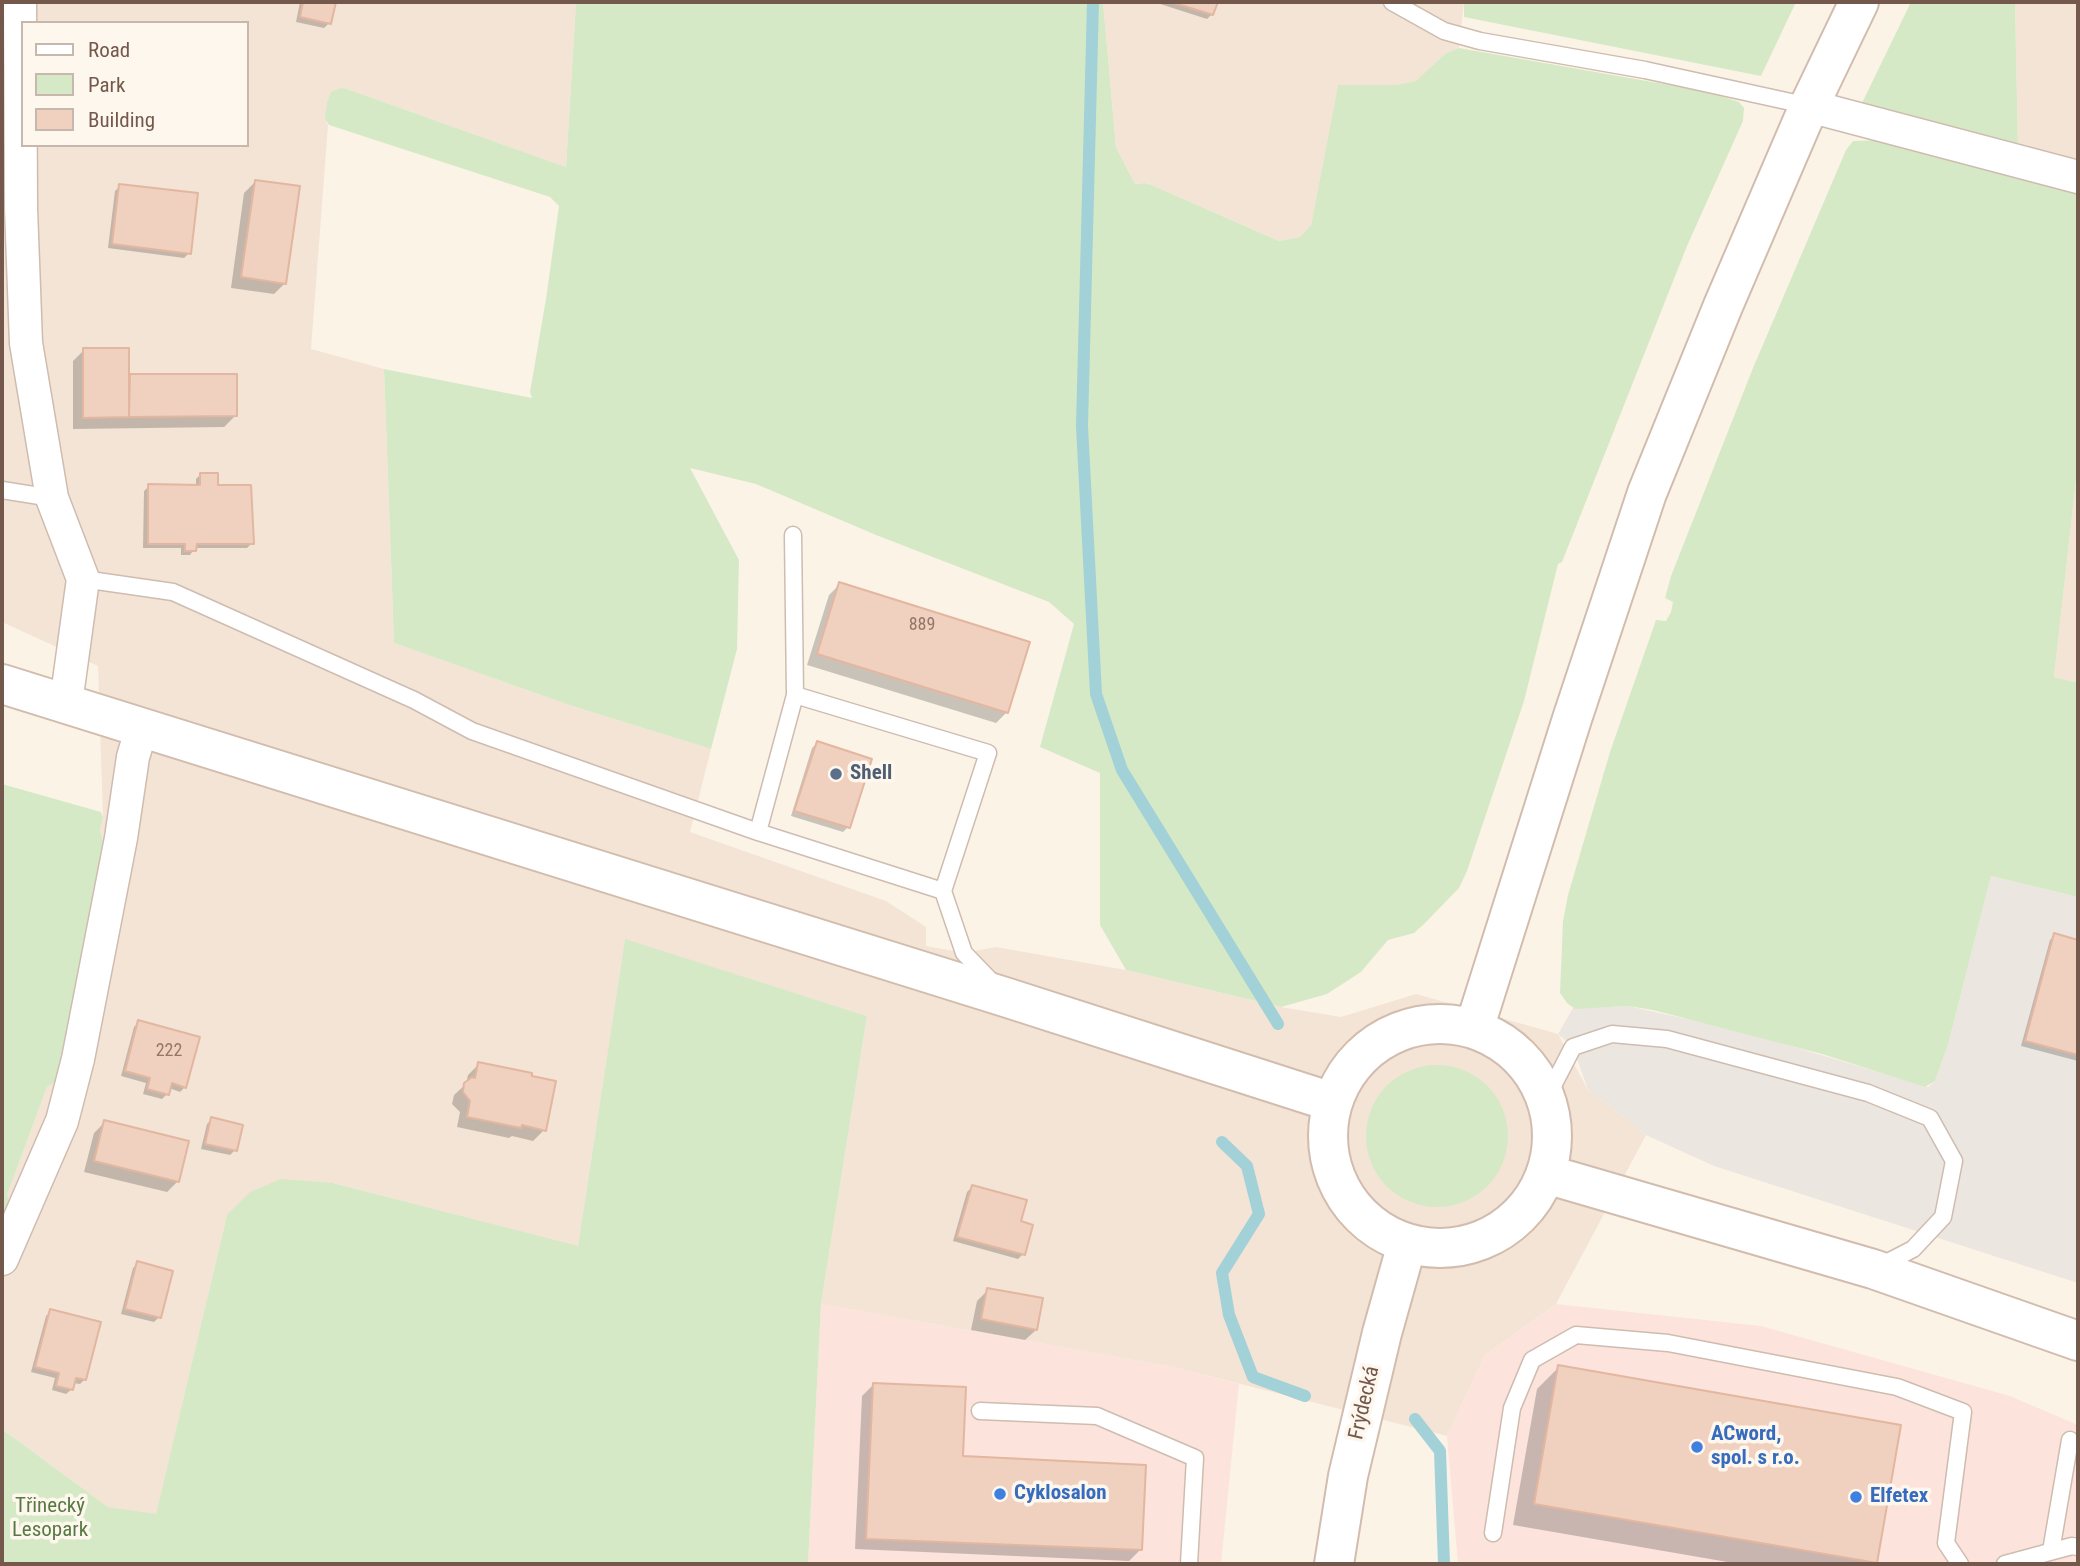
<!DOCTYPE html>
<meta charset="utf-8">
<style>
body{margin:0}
#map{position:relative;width:2080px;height:1566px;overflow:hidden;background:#fcf3e7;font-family:"Roboto Condensed",sans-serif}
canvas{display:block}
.frame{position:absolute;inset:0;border:4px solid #75584c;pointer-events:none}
.legend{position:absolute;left:21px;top:21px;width:228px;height:126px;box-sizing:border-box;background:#fef7ed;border:2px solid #c7b7ad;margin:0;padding:9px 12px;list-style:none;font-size:21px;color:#75584c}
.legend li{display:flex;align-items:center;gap:14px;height:35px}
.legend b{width:35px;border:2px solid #c7b7ad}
</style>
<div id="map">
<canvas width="2080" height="1566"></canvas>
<div class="frame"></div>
<ul class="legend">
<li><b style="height:9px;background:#fff"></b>Road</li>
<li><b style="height:19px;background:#d6e9c6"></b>Park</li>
<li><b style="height:19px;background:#f0d0bf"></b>Building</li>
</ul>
</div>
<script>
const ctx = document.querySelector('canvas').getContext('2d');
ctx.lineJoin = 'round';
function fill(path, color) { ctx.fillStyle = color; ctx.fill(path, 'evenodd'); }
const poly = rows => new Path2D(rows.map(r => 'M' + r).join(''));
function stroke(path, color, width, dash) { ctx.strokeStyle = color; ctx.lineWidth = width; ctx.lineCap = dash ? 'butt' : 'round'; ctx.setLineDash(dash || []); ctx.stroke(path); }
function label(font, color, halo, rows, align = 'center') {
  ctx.font = font + ' "Roboto Condensed",sans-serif'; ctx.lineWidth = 7; ctx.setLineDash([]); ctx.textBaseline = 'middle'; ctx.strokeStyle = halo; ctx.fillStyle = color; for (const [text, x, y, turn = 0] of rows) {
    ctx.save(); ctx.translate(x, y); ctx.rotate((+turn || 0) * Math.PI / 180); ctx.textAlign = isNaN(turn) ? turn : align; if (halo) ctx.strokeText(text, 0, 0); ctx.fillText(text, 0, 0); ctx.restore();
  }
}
const residential = poly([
 [2,2,576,2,566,167,347,89,326,122,328,125,311,349,384,369,394,643,569,705,711,749,690,832,886,901,926,927,926,946,964,953,996,947,1126,970,1281,1007,1341,1017,1416,994,1558,1034,1588,1090,1646,1135,1556,1304,1485,1355,1447,1436,1173,1367,821,1304,867,1016,625,940,578,1247,334,1183,227,1215,156,1515,108,1507,2,1429,2,1225,7,1195,47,1087,105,851,100,830,103,818,98,666,2,622],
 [23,23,247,23,247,145,23,145],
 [1103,2,1464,2,1459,48,1446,53,1417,81,1395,85,1338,85,1311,225,1300,237,1279,241,1154,186,1145,183,1135,184,1116,147],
 [2015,2,2078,2,2078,193,2029,180,2018,147],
 [2078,462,2078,683,2054,677]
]);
const commercial = poly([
 [821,1304,1173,1367,1239,1384,1221,1564,808,1564],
 [1556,1304,1761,1326,2010,1396,2078,1425,2078,1564,1458,1564,1447,1436,1485,1355]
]);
const industrial = poly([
 [1991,876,2078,897,2078,1283,1714,1166,1646,1135,1588,1090,1573,1047,1558,1034,1573,1008,1628,1006,1741,1031,1928,1087,1935,1081,1948,1045]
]);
const green = poly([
 [576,2,1103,2,1116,147,1135,184,1145,183,1154,186,1279,241,1300,237,1311,225,1338,85,1395,85,1416,81,1446,53,1459,48,1675,86,1715,94,1739,102,1744,108,1743,121,1687,246,1562,562,1558,564,1524,701,1467,871,1459,888,1424,924,1414,933,1388,940,1361,972,1327,994,1281,1007,1126,970,1100,925,1100,773,1040,747,1074,624,1049,602,876,535,756,484,690,468,739,560,737,649,711,749,569,705,394,643,384,369,532,398,530,392,546,299,559,206,550,197,329,125,325,119,327,103,331,92,341,88,347,89,566,167],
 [1464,2,1796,2,1761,76,1464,17],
 [1911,2,2015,2,2018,147,1862,103],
 [1882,140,2078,193,2078,432,2076,432,2078,437,2078,462,2054,677,2078,683,2078,897,1991,876,1948,1045,1935,1081,1925,1087,1822,1054,1653,1010,1628,1006,1575,1009,1567,1003,1560,993,1563,921,1568,895,1610,752,1656,620,1666,621,1671,612,1673,602,1665,598,1671,576,1753,368,1846,150,1853,141],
 [2,784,101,812,103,818,100,830,105,851,67,1055,56,1081,47,1087,7,1195,10,1204,2,1225],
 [625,939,867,1016,821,1304,808,1564,2,1564,2,1429,108,1507,156,1514,227,1215,250,1192,281,1179,333,1183,578,1246],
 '1366 1136a71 71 0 1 1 142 0a71 71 0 1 1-142 0Z'
]);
const shadow = poly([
 [300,2,334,2,329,23,324,28,296,22],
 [1154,2,1216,2,1212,14,1207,19],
 [255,182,285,283,274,294,231,288,244,193],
 [120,186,189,253,184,258,108,248,115,191],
 [84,350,128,376,235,376,235,416,224,427,73,429,73,361],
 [201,474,217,487,252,543,247,548,195,548,190,555,181,555,181,548,143,548,144,491,149,486,196,486,196,479],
 [840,584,1007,712,996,723,807,665,829,595],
 [817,743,848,827,843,832,791,816,812,748],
 [2055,935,2078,941,2078,1061,2021,1046,2050,940],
 [139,1022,185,1087,180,1092,169,1088,167,1094,162,1099,143,1094,146,1083,121,1076,134,1027],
 [479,1064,530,1077,544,1130,533,1141,512,1136,509,1138,457,1127,460,1112,452,1104,454,1095,466,1084,468,1075],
 [212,1119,235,1150,230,1155,201,1149,207,1124],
 [105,1122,178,1181,167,1192,84,1172,94,1133],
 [972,1187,1019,1222,1023,1254,1018,1259,953,1241,967,1192],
 [138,1263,159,1317,154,1322,121,1314,133,1268],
 [988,1290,1036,1330,1025,1340,971,1330,977,1301],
 [51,1311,85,1379,80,1384,73,1383,72,1389,66,1394,52,1390,55,1378,31,1372,46,1316],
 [1559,1367,1876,1563,1739,1564,1513,1525,1537,1389],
 [873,1385,962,1458,1140,1550,1129,1561,855,1549,862,1396]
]);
const stream = poly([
 [1093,2,1082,426,1096,694,1122,770,1278,1024],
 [1222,1142,1247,1166,1259,1214,1222,1273,1229,1315,1253,1377,1305,1396],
 [1415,1419,1440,1451,1444,1564]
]);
const building = poly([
 [303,2,336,2,331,24,300,17,303,2],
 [1171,2,1218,2,1213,15,1171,2],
 [255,180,300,186,286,284,241,277,255,180],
 [119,184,198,193,191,254,112,244,119,184],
 [83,348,129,348,129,417,83,418,83,348],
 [130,374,237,374,237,416,129,417,130,374],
 [200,473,218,473,218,485,251,485,254,544,197,544,196,551,185,551,185,544,148,544,148,484,200,485,200,473],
 [839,582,1030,642,1008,713,817,654,839,582],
 [817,741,872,759,850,828,794,811,817,741],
 [2054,933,2078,940,2078,1055,2025,1041,2054,933],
 [138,1020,200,1037,186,1088,172,1083,169,1095,147,1089,150,1078,125,1071,138,1020],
 [478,1062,532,1073,532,1076,556,1081,546,1131,522,1125,521,1128,467,1117,470,1101,463,1092,464,1083,472,1077,475,1078,478,1062],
 [211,1117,243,1125,237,1151,205,1144,211,1117],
 [104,1120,189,1141,179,1182,94,1161,104,1120],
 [972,1185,1027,1200,1021,1221,1033,1225,1025,1255,957,1237,972,1185],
 [137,1261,173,1271,161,1318,125,1309,137,1261],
 [987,1288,1043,1298,1037,1330,981,1319,987,1288],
 [50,1309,101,1322,86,1380,76,1378,73,1390,56,1386,59,1373,35,1367,50,1309],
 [1558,1365,1901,1425,1877,1563,1534,1504,1558,1365],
 [873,1383,966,1387,963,1456,1146,1465,1142,1550,866,1539,873,1383]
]);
const lane = poly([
 [1392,2,1444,31,1480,41,1645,70,1809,106],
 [2,490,52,498],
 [793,535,795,695],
 [83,579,173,592,414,700,472,731,758,832,943,891,964,953,994,984],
 [758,832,795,695,988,753,943,891],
 [1546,1099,1573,1047,1612,1034,1667,1039,1868,1093,1930,1118,1954,1161,1943,1217,1913,1249,1880,1266],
 [980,1411,1097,1416,1195,1458,1189,1564],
 [1493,1533,1512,1408,1532,1360,1576,1335,1668,1343,1897,1387,1963,1412,1946,1543,1960,1564],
 [2051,1551,2070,1440],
 [2005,1564,2072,1546,2078,1547]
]);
const street = poly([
 [20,2,21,208,26,343,52,498,83,579,66,703],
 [1809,106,2078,177],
 [2,1259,62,1121,78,1059,121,838,133,757,142,727]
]);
const secondary = poly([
 [2,684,1008,998,1332,1102],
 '1328 1136a112 112 0 1 1 224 0a112 112 0 1 1-224 0Z',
 [1474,1029,1572,719,1647,493,1723,306,1809,106,1859,2],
 [1546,1174,1873,1269,2078,1341],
 [1334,1564,1348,1476,1382,1333,1407,1244]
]);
const markers = [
 [836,774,7,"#5c6f8a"],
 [1697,1447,7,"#3f7fe0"],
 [1000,1494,7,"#3f7fe0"],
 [1856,1497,7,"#3f7fe0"]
];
const numberNames = [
 ["889",922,625],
 ["222",169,1051]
];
const serviceNames = [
 ["Shell",850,774]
];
const streetNames = [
 ["Frýdecká",1365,1403,-77]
];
const shopNames = [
 ["ACword,",1711,1435],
 ["spol. s r.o.",1711,1459],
 ["Cyklosalon",1014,1494],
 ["Elfetex",1870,1497]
];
const parkNames = [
 ["Třinecký",50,1507],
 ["Lesopark",50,1531]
];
fill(residential, '#f3e4d6');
fill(commercial, '#fce3db');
fill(industrial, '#ece6e0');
fill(green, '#d6e9c6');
fill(shadow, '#0003');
stroke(stream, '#a2d1d7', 12);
fill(building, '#f0d0bf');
stroke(building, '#e3b6a0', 2);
stroke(lane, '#cfbcb0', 19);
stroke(street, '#cfbcb0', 35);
stroke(secondary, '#d2bcae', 42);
stroke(lane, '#fff', 16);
stroke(street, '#fff', 32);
stroke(secondary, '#fff', 38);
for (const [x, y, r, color] of markers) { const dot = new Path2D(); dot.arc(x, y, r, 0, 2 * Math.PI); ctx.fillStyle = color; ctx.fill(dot); stroke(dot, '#fef7ed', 2.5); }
label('18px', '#947669', null, numberNames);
label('bold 21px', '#4e5e75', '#fef7ed', serviceNames, 'left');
label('21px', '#75584c', '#fef7ed', streetNames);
label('bold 21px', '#366cbe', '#fef7ed', shopNames, 'left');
label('21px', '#577a44', '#fef7ed', parkNames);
</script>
